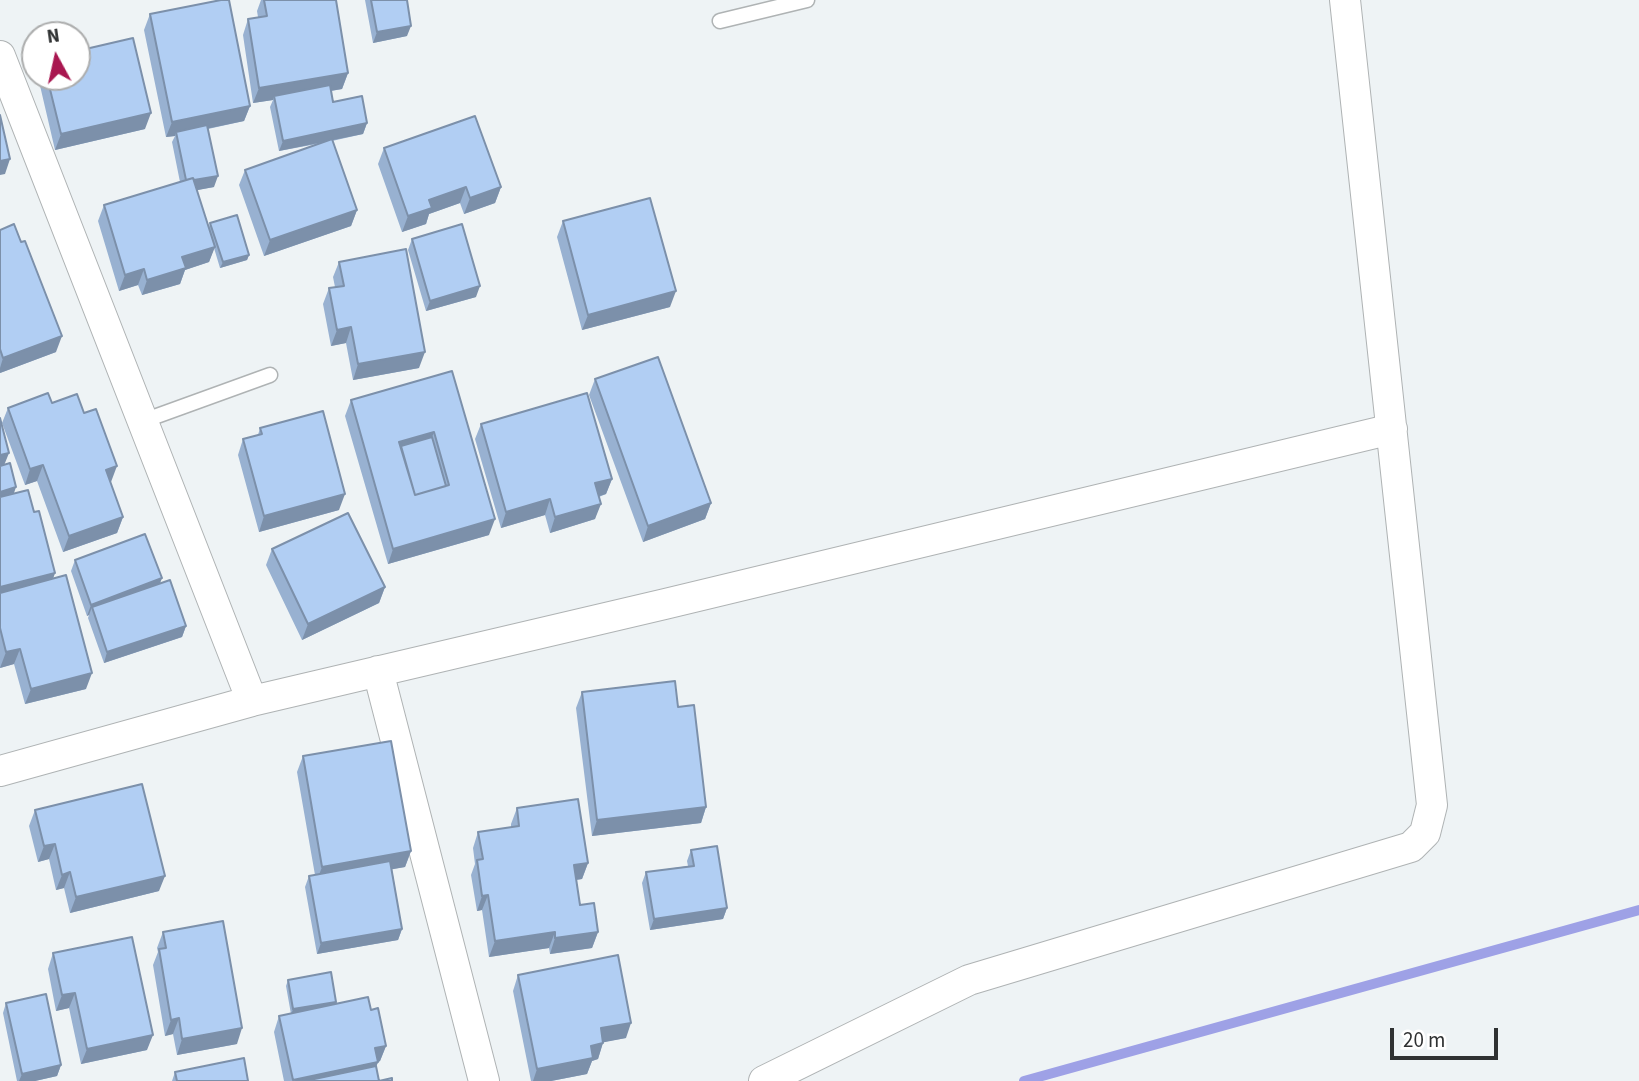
<!DOCTYPE html>
<style>
body{margin:0}
#map{position:relative;width:1639px;height:1081px;overflow:hidden;background:#eef3f5;font-family:"Source Sans 3",sans-serif}
canvas{display:block}
.north{position:absolute;left:21px;top:21px;width:70px;height:70px;box-sizing:border-box;background:#fff;border:2px solid #acadad;border-radius:50%;rotate:352deg;font-size:19px;font-weight:700;line-height:28px;text-align:center;color:#2f3132}
.north::after{content:'';display:block;margin:auto;width:24px;height:32px;background:#a91750;clip-path:polygon(50% 0,100% 100%,50% 72%,0 100%)}
.scale{position:absolute;left:1390px;top:1028px;width:108px;height:32px;box-sizing:border-box;border:4px solid #2f3132;border-top:0;padding-left:9px;font-size:21px;line-height:24px;white-space:nowrap;color:#2f3132;-webkit-text-stroke:5px #fff;paint-order:stroke}
</style>
<div id="map">
<canvas width="1639" height="1081"></canvas>
<div class="north">N</div>
<div class="scale">20 m</div>
</div>
<script>
const ctx = document.querySelector('canvas').getContext('2d');
ctx.lineJoin = 'round';
const poly = rows => new Path2D(rows.map(r => 'M' + r).join(''));
function stroke(path, color, width, dash) { ctx.strokeStyle = color; ctx.lineWidth = width; ctx.lineCap = dash ? 'butt' : 'round'; ctx.setLineDash(dash || []); ctx.stroke(path); }
function fill(path, color) { ctx.fillStyle = color; ctx.fill(path, 'evenodd'); }
const stream = poly([
 [1024,1081,1639,910]
]);
const lane = poly([
 [720,21,807,0],
 [143,421,270,375]
]);
const street = poly([
 [0,56,252,701],
 [378,671,484,1081],
 [0,771,252,701,665,604,1392,429],
 [764,1081,969,980,1411,847,1425,833,1432,805,1345,0]
]);
const wall = poly([
 [261,0,336,0,348,73,342,89,331,91,333,102,367,123,363,134,332,141,357,210,351,226,264,256,239,185,245,170,322,143,279,151,270,107,273,100,253,103,243,35,248,19,258,17,257,11],
 [365,0,407,0,407,36,373,43],
 [150,14,250,106,244,121,208,129,214,187,197,190,209,227,210,223,249,255,247,260,220,268,214,248,209,262,185,270,180,284,142,295,138,285,119,291,98,221,104,205,180,182,172,142,175,136,166,137,144,30],
 [38,77,77,77,145,129,55,150],
 [384,148,501,187,495,203,464,214,460,203,429,214,426,224,402,232,378,164],
 [563,221,670,307,582,330,557,237],
 [0,230,56,352,0,373],
 [412,239,476,297,426,311,408,250],
 [339,262,419,368,353,380,346,343,331,346,323,304,329,288,335,287,333,277],
 [452,371,489,535,388,564,345,416,351,400],
 [595,379,711,503,705,519,643,542,589,395],
 [52,403,84,413,111,482,110,482,123,517,117,533,63,552,37,481,25,485,2,423,8,408],
 [481,424,612,479,606,494,599,497,595,519,550,533,545,515,501,528,475,439],
 [260,428,339,510,259,532,238,455,243,439,258,435],
 [0,497,53,579,86,689,25,704,14,664,0,668],
 [272,549,385,587,379,603,302,640,266,565],
 [75,560,160,584,186,626,182,637,104,663,88,618,89,615,87,616,71,571],
 [582,692,678,707,706,807,701,823,592,836,576,708],
 [303,756,411,851,405,867,392,869,402,929,398,940,317,954,305,887,309,876,315,875,297,772],
 [517,808,588,863,582,879,576,880,580,905,598,932,592,948,550,954,549,948,489,957,482,910,477,911,471,875,475,864,473,848,478,832,511,827,511,824],
 [35,810,159,891,70,913,64,888,56,890,49,859,38,862,29,826],
 [691,850,727,908,723,919,650,930,642,883,646,872,688,866,687,861],
 [163,932,237,1044,177,1055,173,1034,165,1036,153,965,158,952,157,948],
 [53,953,147,1050,81,1064,69,1008,56,1011,48,969],
 [518,975,626,1038,603,1042,598,1059,592,1061,587,1074,551,1081,531,1081,513,991],
 [288,980,335,1004,371,1010,386,1046,380,1061,378,1062,376,1067,379,1081,392,1081,284,1081,274,1032,279,1016,291,1014,286,986],
 [6,1003,61,1065,57,1076,35,1081,17,1081,3,1013],
 [175,1072,248,1081,172,1081]
]);
const shadedWall = poly([
 [411,26,407,36,373,43,377,32],
 [348,73,342,89,275,100,274,96,273,100,253,103,259,88],
 [250,106,244,121,177,135,176,132,175,136,166,137,172,122],
 [151,113,145,129,55,150,61,134],
 [367,123,363,134,279,151,283,141],
 [10,159,5,174,0,175,0,161],
 [218,176,214,187,182,193,186,182],
 [466,187,460,203,429,214,426,224,402,232,408,216,429,200],
 [501,187,495,203,464,214,470,198],
 [357,210,351,226,264,256,270,240],
 [215,247,209,262,185,270,180,284,142,295,147,280,182,257],
 [249,255,247,260,220,268,223,262],
 [144,269,138,285,119,291,125,275],
 [480,286,476,297,426,311,430,301],
 [676,291,670,307,582,330,588,315],
 [351,327,346,343,331,346,337,330],
 [62,336,56,352,0,373,0,368,3,358],
 [425,352,419,368,353,380,358,364],
 [434,432,428,448,400,456,399,442],
 [9,453,3,468,0,469,0,455],
 [43,465,37,481,25,485,30,469],
 [117,466,111,482,100,485,106,470],
 [612,479,606,494,590,499,595,483],
 [16,487,14,493,0,497,0,492],
 [345,494,339,510,259,532,264,516],
 [550,499,545,515,501,528,506,512],
 [711,503,705,519,643,542,648,526],
 [601,504,595,519,550,533,555,517],
 [123,517,117,533,63,552,69,536],
 [495,519,489,535,388,564,393,549],
 [55,573,50,588,0,601,0,587],
 [162,578,158,589,92,607,89,615,87,616,91,605],
 [385,587,379,603,302,640,308,624],
 [186,626,182,637,104,663,107,652],
 [20,649,14,664,0,668,6,652],
 [92,673,86,689,25,704,31,689],
 [706,807,701,823,592,836,597,820],
 [55,844,49,859,38,862,44,846],
 [411,851,405,867,316,883,322,867],
 [588,863,582,879,568,881,574,865],
 [70,872,64,888,56,890,62,875],
 [165,876,159,891,70,913,76,897],
 [488,895,482,910,477,911,482,896],
 [727,908,723,919,650,930,654,919],
 [402,929,398,940,317,954,321,943],
 [555,932,549,948,489,957,495,941],
 [598,932,592,948,550,954,555,938],
 [75,993,69,1008,56,1011,62,995],
 [336,1002,334,1007,291,1015,293,1009],
 [179,1018,173,1034,165,1036,171,1020],
 [631,1023,626,1038,595,1044,601,1028],
 [242,1028,237,1044,177,1055,182,1039],
 [153,1035,147,1050,81,1064,87,1049],
 [603,1043,598,1059,592,1061,587,1074,551,1081,533,1081,537,1069,591,1046],
 [386,1046,380,1061,378,1062,372,1078,356,1081,293,1081,375,1048],
 [61,1065,57,1076,35,1081,19,1081,22,1074]
]);
const building = poly([
 [221,0,229,0,250,106,172,122,150,14,221,0],
 [264,0,336,0,348,73,259,88,248,19,267,16,264,0],
 [371,0,407,0,411,26,377,32,371,0],
 [133,38,151,113,61,134,47,77,77,77,77,51,133,38],
 [330,85,333,102,362,96,367,123,283,141,274,96,330,85],
 [0,115,10,159,0,161,0,115],
 [475,116,501,187,470,198,466,187,429,200,432,208,408,216,384,148,475,116],
 [207,125,218,176,194,180,193,178,186,180,176,132,207,125],
 [332,139,357,210,270,240,245,170,332,139],
 [193,178,215,247,182,257,186,268,147,280,144,269,125,275,104,205,193,178],
 [650,198,676,291,588,315,563,221,650,198],
 [237,215,249,255,223,262,210,223,237,215],
 [14,224,21,242,25,241,62,336,3,358,0,349,0,230,14,224],
 [462,224,480,286,430,301,412,239,462,224],
 [406,249,425,352,358,364,351,327,337,330,329,288,344,286,339,262,406,249],
 [658,357,711,503,648,526,595,379,658,357],
 [452,371,495,519,393,549,351,400,452,371],
 [434,432,449,485,415,495,399,442,434,432],
 [48,393,52,403,77,394,84,413,96,409,117,466,106,470,123,517,69,536,43,465,30,469,8,408,48,393],
 [587,393,612,479,595,483,601,504,555,517,550,499,506,512,481,424,587,393],
 [323,411,345,494,264,516,243,439,262,434,260,428,323,411],
 [0,418,9,453,0,455,0,418],
 [432,437,446,486,415,495,401,446,432,437],
 [10,463,16,487,0,492,0,466,10,463],
 [28,490,34,512,39,511,55,573,0,587,0,497,28,490],
 [348,513,385,587,308,624,272,549,348,513],
 [145,534,162,578,91,605,75,560,145,534],
 [66,575,92,673,31,689,20,649,6,652,0,628,0,593,66,575],
 [170,580,186,626,107,652,92,607,170,580],
 [675,681,678,707,694,705,706,807,597,820,582,692,675,681],
 [391,741,411,851,322,867,303,756,391,741],
 [142,784,165,876,76,897,70,872,62,875,55,844,44,846,35,810,142,784],
 [578,799,588,863,574,865,580,905,594,903,598,932,555,938,555,932,495,941,488,895,482,896,477,860,483,859,478,832,519,826,517,808,578,799],
 [717,846,727,908,654,919,646,872,694,866,691,850,717,846],
 [390,861,402,929,321,943,309,876,390,861],
 [223,921,242,1028,182,1039,179,1018,171,1020,159,949,166,948,163,932,223,921],
 [132,937,153,1035,87,1049,75,993,62,995,53,953,132,937],
 [618,955,631,1023,601,1028,603,1043,591,1046,593,1058,537,1069,518,975,618,955],
 [331,972,336,1002,293,1009,288,980,331,972],
 [46,994,61,1065,22,1074,6,1003,46,994],
 [368,997,371,1010,378,1008,386,1046,375,1048,378,1062,293,1080,279,1016,368,997],
 [244,1058,248,1081,177,1081,175,1072,244,1058],
 [376,1066,379,1081,392,1078,392,1081,305,1081,376,1066]
]);
stroke(stream, '#9ea1e6', 10);
stroke(lane, '#afb3b4', 17);
stroke(street, '#afb3b4', 32);
stroke(lane, '#fff', 14);
stroke(street, '#fff', 30);
fill(wall, '#98b1d1');
fill(shadedWall, '#7c90aa');
fill(building, '#b1cef3');
stroke(building, '#7c90aa', 2);
</script>
